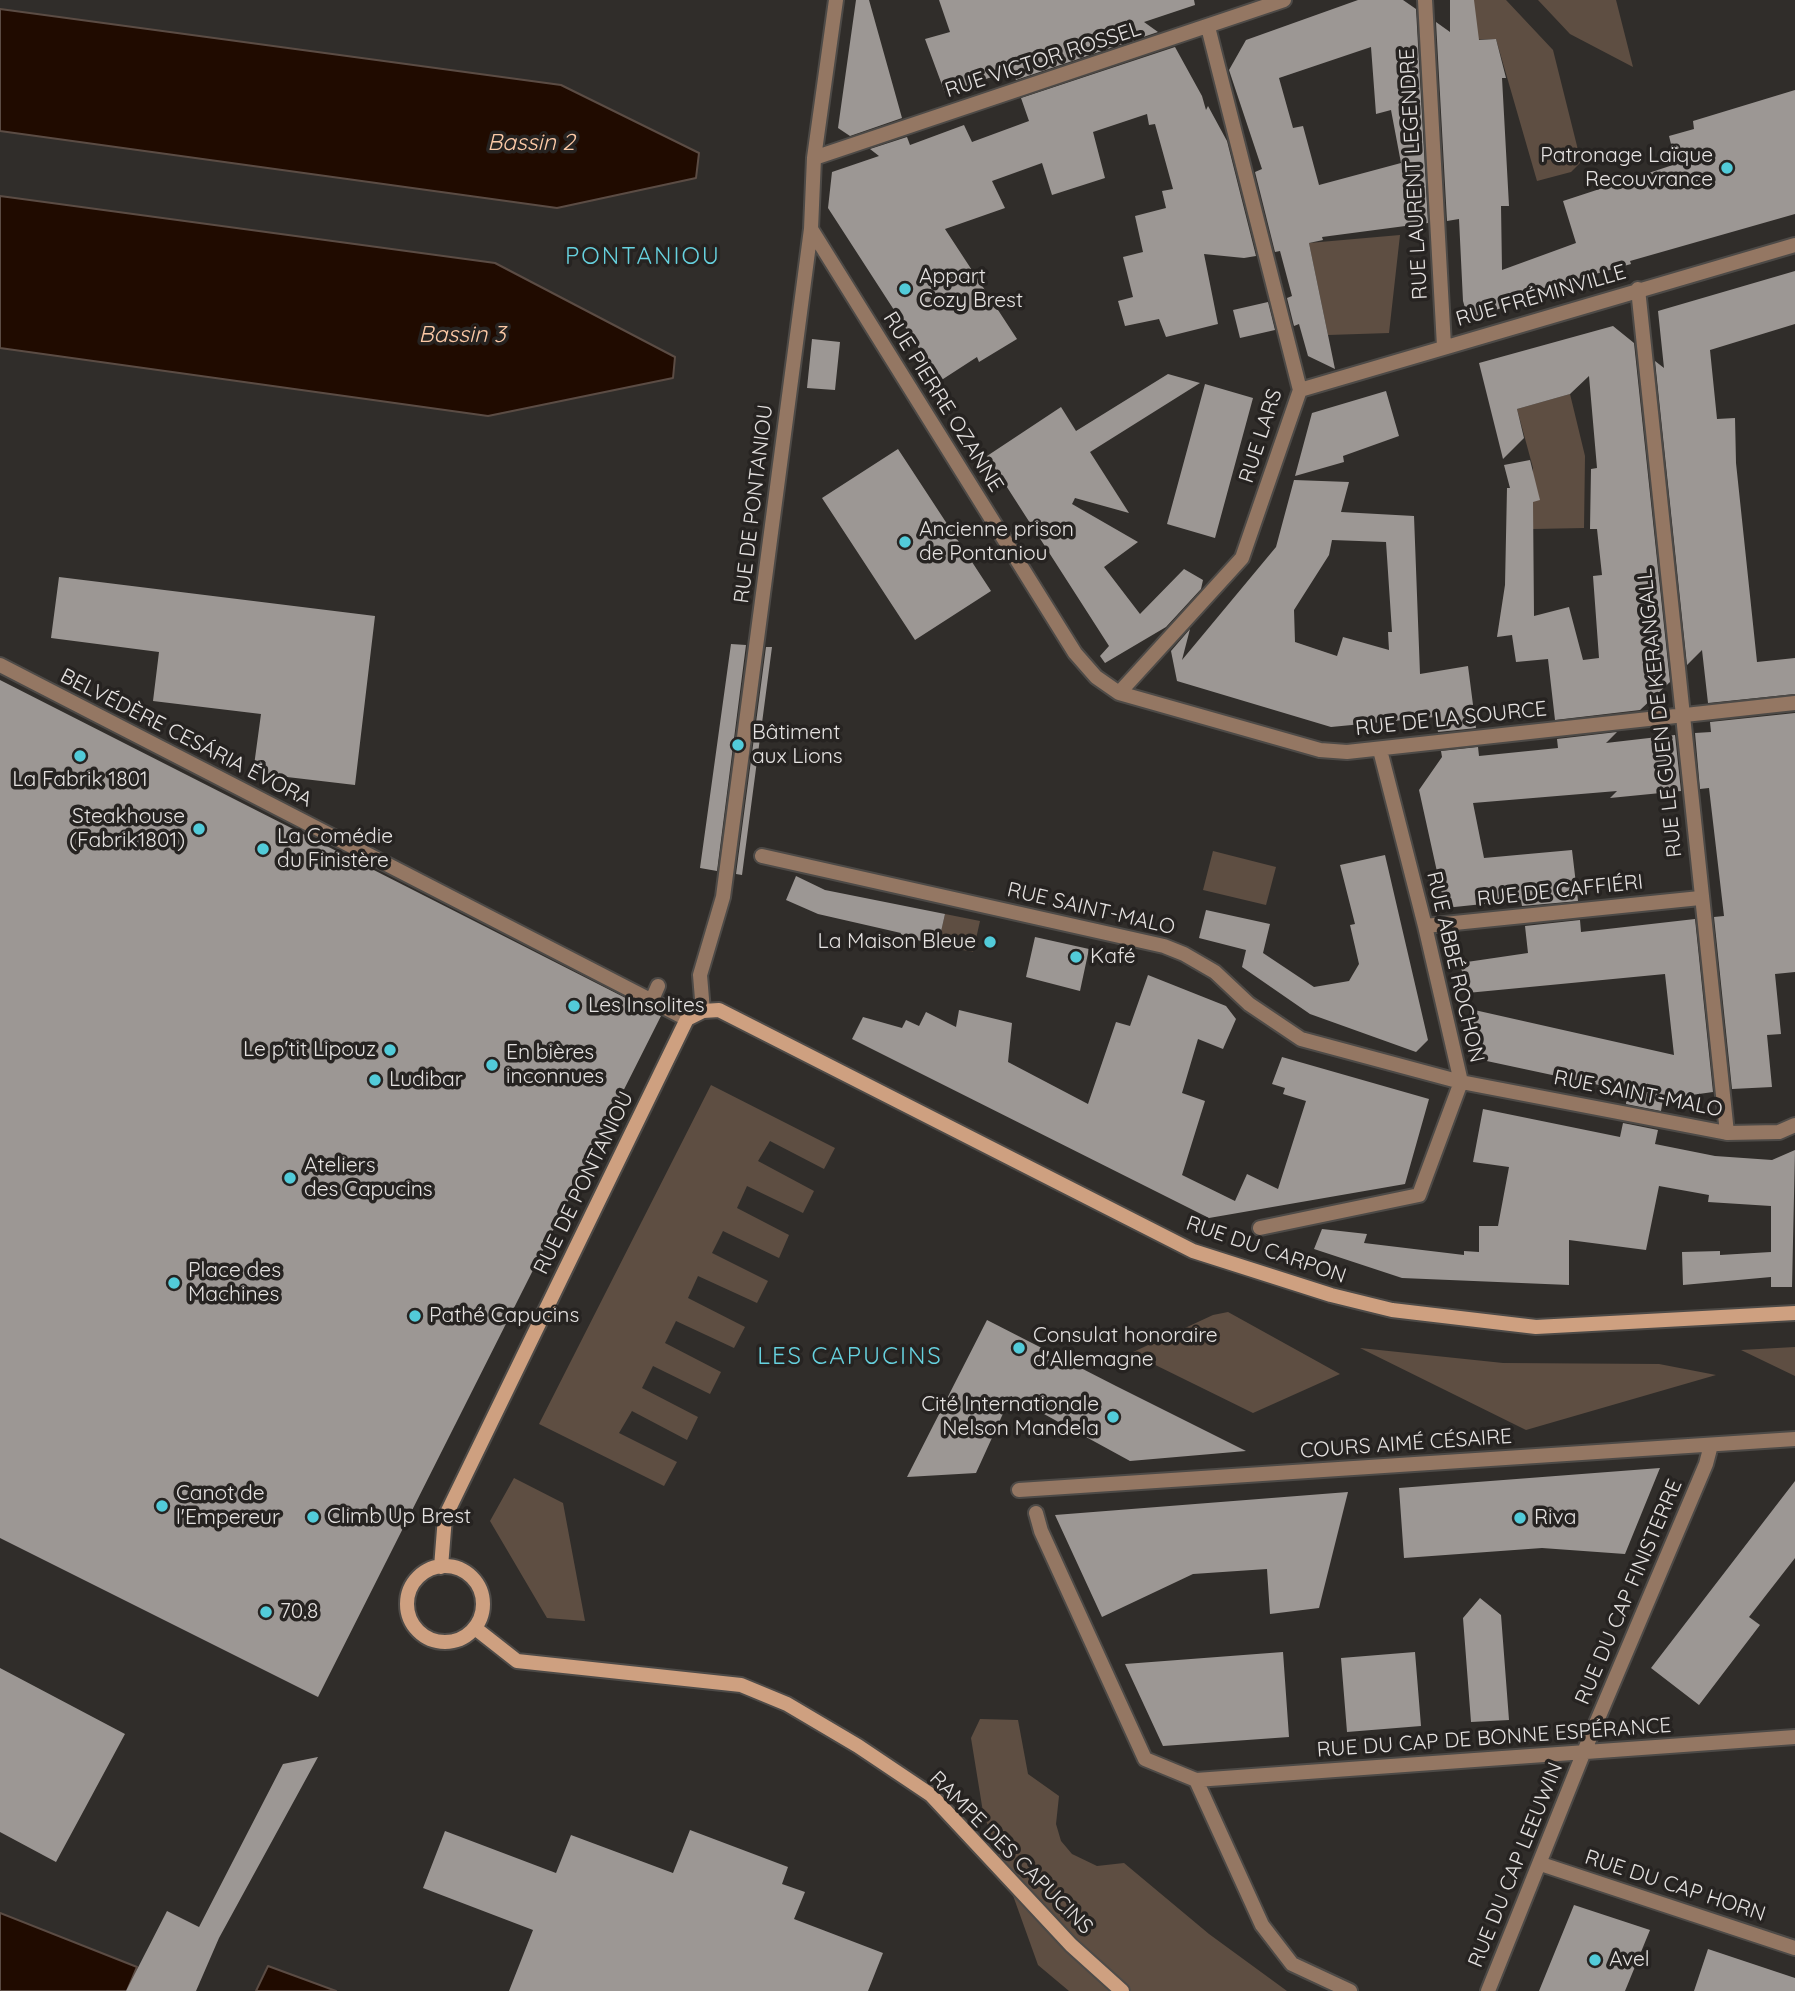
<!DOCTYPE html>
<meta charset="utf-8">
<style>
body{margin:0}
canvas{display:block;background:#302d2a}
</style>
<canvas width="1795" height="1991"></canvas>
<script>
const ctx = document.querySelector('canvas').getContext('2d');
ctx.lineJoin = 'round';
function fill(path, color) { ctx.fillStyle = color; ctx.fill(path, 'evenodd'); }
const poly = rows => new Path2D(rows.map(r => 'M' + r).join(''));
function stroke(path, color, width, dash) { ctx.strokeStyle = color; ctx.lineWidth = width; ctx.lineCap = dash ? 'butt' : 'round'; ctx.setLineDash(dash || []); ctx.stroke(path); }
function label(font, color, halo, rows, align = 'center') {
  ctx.font = font + ' Quicksand,sans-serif'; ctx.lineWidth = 7; ctx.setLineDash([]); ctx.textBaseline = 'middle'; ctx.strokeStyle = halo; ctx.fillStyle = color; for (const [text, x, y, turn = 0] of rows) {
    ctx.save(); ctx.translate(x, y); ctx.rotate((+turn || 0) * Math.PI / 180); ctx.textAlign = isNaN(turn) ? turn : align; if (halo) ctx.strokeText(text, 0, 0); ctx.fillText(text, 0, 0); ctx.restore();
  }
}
const green = poly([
 [1474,0,1506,0,1553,50,1581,162,1571,172,1537,181,1496,39,1465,40],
 [1538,0,1616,0,1633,67,1570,34],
 [1400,235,1389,333,1328,335,1309,243],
 [1570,394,1585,456,1584,528,1533,529,1533,468,1517,409],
 [1213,851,1276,867,1266,905,1203,890],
 [945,914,980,921,973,952,938,945],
 [711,1085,835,1148,824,1169,770,1141,758,1161,814,1191,803,1213,747,1186,737,1208,789,1235,779,1258,723,1231,712,1253,768,1281,757,1303,698,1276,688,1298,745,1327,734,1348,676,1321,665,1343,721,1372,710,1394,653,1366,642,1388,698,1417,687,1440,632,1411,619,1433,677,1462,664,1486,539,1424],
 [1228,1312,1340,1374,1253,1413,1131,1353,1213,1315],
 [1795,1347,1795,1376,1741,1350],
 [1360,1348,1503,1363,1659,1364,1716,1375,1526,1430],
 [514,1478,563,1503,585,1621,547,1618,490,1521],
 [980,1719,1018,1720,1028,1774,1059,1796,1056,1824,1061,1841,1072,1854,1097,1866,1124,1863,1209,1934,1287,1991,1069,1991,1038,1965,983,1812,971,1738]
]);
const water = poly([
 [0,9,561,85,699,153,696,178,557,208,0,131,0,9],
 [0,196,495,263,675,357,673,378,488,416,0,348,0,196],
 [0,1913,137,1967,127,1991,0,1991,0,1913],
 [268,1966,336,1991,256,1991,268,1966]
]);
const building = poly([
 [856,0,869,0,902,118,850,136,838,128],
 [939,0,1194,0,1195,5,1144,22,1158,32,1016,80,1012,70,945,93,925,39,950,32],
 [1358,0,1403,0,1416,9,1428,223,1322,237,1323,240,1309,243,1335,369,1308,356,1299,324,1294,326,1287,298,1292,296,1280,251,1275,252,1255,172,1262,169,1229,70,1246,40],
 [1371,47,1376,114,1391,110,1401,163,1319,185,1303,126,1293,128,1279,78],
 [1450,0,1474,0,1479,40,1496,39,1506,78,1502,78,1509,206,1501,206,1502,270,1576,243,1563,201,1676,164,1669,136,1694,129,1693,121,1795,90,1795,214,1630,261,1631,264,1567,282,1569,288,1468,318,1463,301,1459,219,1447,221,1436,22,1450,32],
 [1175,47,1202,96,1206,110,1208,106,1227,141,1256,256,1244,258,1204,254,1218,324,1166,337,1159,319,1125,326,1118,301,1133,297,1123,257,1143,252,1135,216,1166,208,1162,191,1173,189,1155,124,1149,125,1147,114,1093,132,1105,178,1052,195,1042,163,992,181,1005,208,945,229,1017,339,979,362,977,357,940,381,828,208,832,172,879,156,870,149,907,137,910,145,964,125,972,142,1029,121,1021,98],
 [1795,271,1795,324,1710,350,1717,419,1735,418,1736,463,1757,662,1795,658,1795,694,1708,703,1702,650,1687,665,1655,361,1664,368,1658,311],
 [1268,302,1275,330,1240,338,1233,310],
 [1613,326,1634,343,1670,682,1640,710,1555,720,1548,659,1516,662,1512,635,1497,637,1505,585,1507,488,1510,488,1504,465,1530,460,1540,500,1533,502,1534,616,1569,607,1583,660,1599,658,1593,576,1602,575,1597,529,1590,529,1591,469,1597,468,1589,376,1570,394,1517,409,1524,438,1503,459,1479,363],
 [812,339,840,342,835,390,807,388],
 [1168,374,1200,383,1090,452,1129,513,1075,498,1072,504,1138,542,1104,567,1140,614,1184,569,1203,580,1201,589,1166,627,1105,663,1100,656,1109,646,987,456,1061,407,1076,431],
 [1205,384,1253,398,1215,538,1167,524],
 [1386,391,1399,436,1343,456,1344,462,1295,476,1312,413],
 [898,449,991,591,915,640,822,498],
 [1294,480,1349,482,1341,512,1414,516,1420,674,1468,666,1476,728,1438,732,1435,717,1331,727,1177,681,1171,651,1190,629,1182,660,1276,547],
 [1332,540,1386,542,1392,632,1388,632,1389,650,1343,637,1337,656,1295,642,1294,610,1329,555],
 [59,577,375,616,355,785,253,773,261,714,153,701,159,652,51,638],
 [731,644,746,645,717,871,700,868],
 [766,647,772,647,742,875,736,874],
 [0,680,661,1016,318,1697,0,1538],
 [1795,713,1795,972,1775,974,1781,1034,1767,1035,1772,1087,1732,1089,1714,917,1724,916,1709,788,1700,789,1695,733,1711,732,1710,722],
 [1617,732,1606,743,1675,735,1681,791,1610,798,1617,791,1473,803,1484,858,1572,850,1578,901,1522,906,1521,900,1445,908,1419,790,1442,757,1441,751,1478,747,1479,756,1558,748,1557,739],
 [1385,855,1428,1040,1416,1052,1310,1014,1242,967,1246,950,1199,938,1206,910,1270,924,1263,953,1314,987,1349,981,1359,964,1350,925,1355,924,1340,865],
 [796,876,825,890,945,914,938,945,900,936,901,933,818,914,786,900],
 [1695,919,1713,1092,1663,1099,1661,1111,1626,1104,1627,1091,1482,1060,1470,1009,1674,1055,1665,974,1467,993,1460,963,1528,953,1525,926,1580,920,1581,932],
 [1035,937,1089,949,1080,991,1026,977],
 [1148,975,1226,1006,1236,1019,1223,1049,1198,1039,1182,1093,1205,1101,1182,1175,1235,1201,1247,1174,1278,1189,1306,1101,1283,1094,1285,1088,1272,1084,1282,1057,1429,1099,1405,1184,1209,1218,852,1039,863,1017,902,1028,906,1020,919,1026,926,1012,956,1027,959,1010,1012,1023,1008,1062,1088,1104,1116,1022,1130,1026],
 [1483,1109,1620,1137,1623,1123,1658,1130,1655,1144,1715,1156,1772,1160,1795,1150,1792,1287,1771,1287,1771,1277,1683,1285,1682,1252,1720,1251,1720,1255,1771,1252,1771,1206,1708,1202,1709,1195,1659,1186,1646,1250,1569,1240,1569,1285,1402,1278,1314,1249,1322,1229,1367,1234,1364,1243,1464,1255,1464,1251,1479,1252,1479,1226,1498,1226,1509,1167,1473,1162],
 [987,1320,1116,1386,1246,1451,1130,1461,1011,1396,976,1473,907,1477],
 [1660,1468,1625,1554,1542,1548,1404,1558,1399,1488],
 [1795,1481,1795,1558,1749,1617,1760,1625,1699,1705,1651,1668],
 [1348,1492,1319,1608,1270,1614,1267,1569,1193,1574,1102,1617,1055,1515],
 [1480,1598,1501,1615,1509,1720,1471,1722,1463,1618],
 [1283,1652,1289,1737,1163,1746,1125,1664],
 [1415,1652,1421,1726,1347,1732,1341,1658],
 [0,1668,125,1734,56,1862,0,1832],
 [318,1757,219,1938,196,1991,126,1991,167,1911,199,1927,283,1764],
 [690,1830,788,1867,782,1884,805,1892,794,1919,883,1953,868,1991,509,1991,533,1930,423,1888,445,1831,556,1873,571,1835,673,1873],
 [1574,1905,1650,1930,1625,1991,1539,1991],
 [1708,1949,1795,1978,1795,1991,1694,1991]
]);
const street = poly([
 [1425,0,1444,346],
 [814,158,1284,0],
 [811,229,1075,653,1096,677,1119,693,1320,750,1347,752,1795,703],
 [1638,289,1727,1133],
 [1300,390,1795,245],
 [0,665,687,1019],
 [1119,693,1242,558,1300,390,1208,27],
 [762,856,1164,946,1184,954,1215,972,1249,1004,1301,1039,1461,1082,1727,1133,1779,1132,1795,1125],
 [1425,926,1700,898],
 [651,1002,658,986],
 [703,1011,700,975,723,897,811,229,814,158,836,0],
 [1260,1228,1419,1195,1461,1082,1425,926,1380,750],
 [1019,1490,1795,1439],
 [1036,1513,1041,1531,1145,1759,1196,1780,1795,1737],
 [1196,1780,1262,1925,1292,1964,1350,1991],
 [1541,1864,1795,1948],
 [1488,1991,1583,1754,1706,1464,1711,1445]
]);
const secondary = poly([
 '407 1604a38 38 0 1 1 76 0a38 38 0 1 1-76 0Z',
 [441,1567,445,1517,687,1019,703,1011,719,1010,1193,1251,1331,1295,1392,1310,1536,1327,1795,1313],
 [475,1628,517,1661,741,1685,787,1704,858,1746,931,1795,1071,1945,1122,1991]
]);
const markers = [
 [1727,168,7,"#52cbd9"],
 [905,289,7,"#52cbd9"],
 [905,542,7,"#52cbd9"],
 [738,745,7,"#52cbd9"],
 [80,756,7,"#52cbd9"],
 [199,829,7,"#52cbd9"],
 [263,849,7,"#52cbd9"],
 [990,942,7,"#52cbd9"],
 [1076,957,7,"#52cbd9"],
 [574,1006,7,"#52cbd9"],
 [390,1050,7,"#52cbd9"],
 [492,1065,7,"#52cbd9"],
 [375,1080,7,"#52cbd9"],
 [290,1178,7,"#52cbd9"],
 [174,1283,7,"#52cbd9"],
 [415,1316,7,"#52cbd9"],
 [1019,1348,7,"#52cbd9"],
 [1113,1417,7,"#52cbd9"],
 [162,1506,7,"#52cbd9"],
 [313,1517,7,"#52cbd9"],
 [1520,1518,7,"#52cbd9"],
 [266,1612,7,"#52cbd9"],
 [1595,1960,7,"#52cbd9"]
];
const streetNames = [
 ["RUE VICTOR ROSSEL",1043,60,-18],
 ["RUE LAURENT LEGENDRE",1414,174,-93],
 ["RUE FRÉMINVILLE",1541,296,-16],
 ["RUE PIERRE OZANNE",943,402,58],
 ["RUE LARS",1261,436,-72],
 ["RUE DE PONTANIOU",754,504,-83],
 ["RUE LE GUEN DE KERANGALL",1660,713,-96],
 ["RUE DE LA SOURCE",1451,719,-6],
 ["BELVÉDÈRE CESÁRIA ÉVORA",186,738,27],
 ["RUE DE CAFFIÉRI",1560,891,-6],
 ["RUE SAINT-MALO",1091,909,13],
 ["RUE ABBÉ ROCHON",1455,967,77],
 ["RUE SAINT-MALO",1638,1094,11],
 ["RUE DE PONTANIOU",584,1183,-64],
 ["RUE DU CARPON",1266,1250,19],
 ["COURS AIMÉ CÉSAIRE",1406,1444,-4],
 ["RUE DU CAP FINISTERRE",1629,1592,-67],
 ["RUE DU CAP DE BONNE ESPÉRANCE",1494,1738,-4],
 ["RAMPE DES CAPUCINS",1011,1853,45],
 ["RUE DU CAP LEEUWIN",1516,1865,-68],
 ["RUE DU CAP HORN",1675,1886,18]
];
const poiNames = [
 ["Patronage Laïque",1713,156,"right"],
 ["Recouvrance",1713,180,"right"],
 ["Appart",919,277],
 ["Cozy Brest",919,301],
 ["Ancienne prison",919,530],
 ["de Pontaniou",919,554],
 ["Bâtiment",752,733],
 ["aux Lions",752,757],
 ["La Fabrik 1801",80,780,"center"],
 ["Steakhouse",185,817,"right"],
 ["(Fabrik1801)",185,841,"right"],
 ["La Comédie",277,837],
 ["du Finistère",277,861],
 ["La Maison Bleue",976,942,"right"],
 ["Kafé",1090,957],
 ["Les Insolites",588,1006],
 ["Le p'tit Lipouz",376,1050,"right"],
 ["En bières",506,1053],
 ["inconnues",506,1077],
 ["Ludibar",389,1080],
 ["Ateliers",304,1166],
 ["des Capucins",304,1190],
 ["Place des",188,1271],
 ["Machines",188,1295],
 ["Pathé Capucins",429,1316],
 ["Consulat honoraire",1033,1336],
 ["d'Allemagne",1033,1360],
 ["Cité Internationale",1099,1405,"right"],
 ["Nelson Mandela",1099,1429,"right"],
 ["Canot de",176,1494],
 ["l'Empereur",176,1518],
 ["Climb Up Brest",327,1517],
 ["Riva",1534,1518],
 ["70.8",280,1612],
 ["Avel",1609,1960]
];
const waterNames = [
 ["Bassin 2",531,143],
 ["Bassin 3",462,335]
];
const quarterNames = [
 ["PONTANIOU",643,257],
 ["LES CAPUCINS",850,1357]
];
fill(green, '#5e4e42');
fill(water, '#200b00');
stroke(water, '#5b4c44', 2);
fill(building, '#9c9794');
stroke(street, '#4d4a47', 18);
stroke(secondary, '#4d4a47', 18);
stroke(street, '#947763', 14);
stroke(secondary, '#cea080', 14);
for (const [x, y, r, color] of markers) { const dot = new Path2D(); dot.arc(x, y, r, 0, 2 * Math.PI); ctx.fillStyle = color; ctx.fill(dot); stroke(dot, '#262321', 2.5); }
label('21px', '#e5e2e1', '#262321', streetNames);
label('21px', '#e5e2e1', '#262321', poiNames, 'left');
label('italic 23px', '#fcc9a6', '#262321', waterNames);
ctx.letterSpacing = '2px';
label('24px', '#67d2df', '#262321', quarterNames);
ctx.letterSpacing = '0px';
</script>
